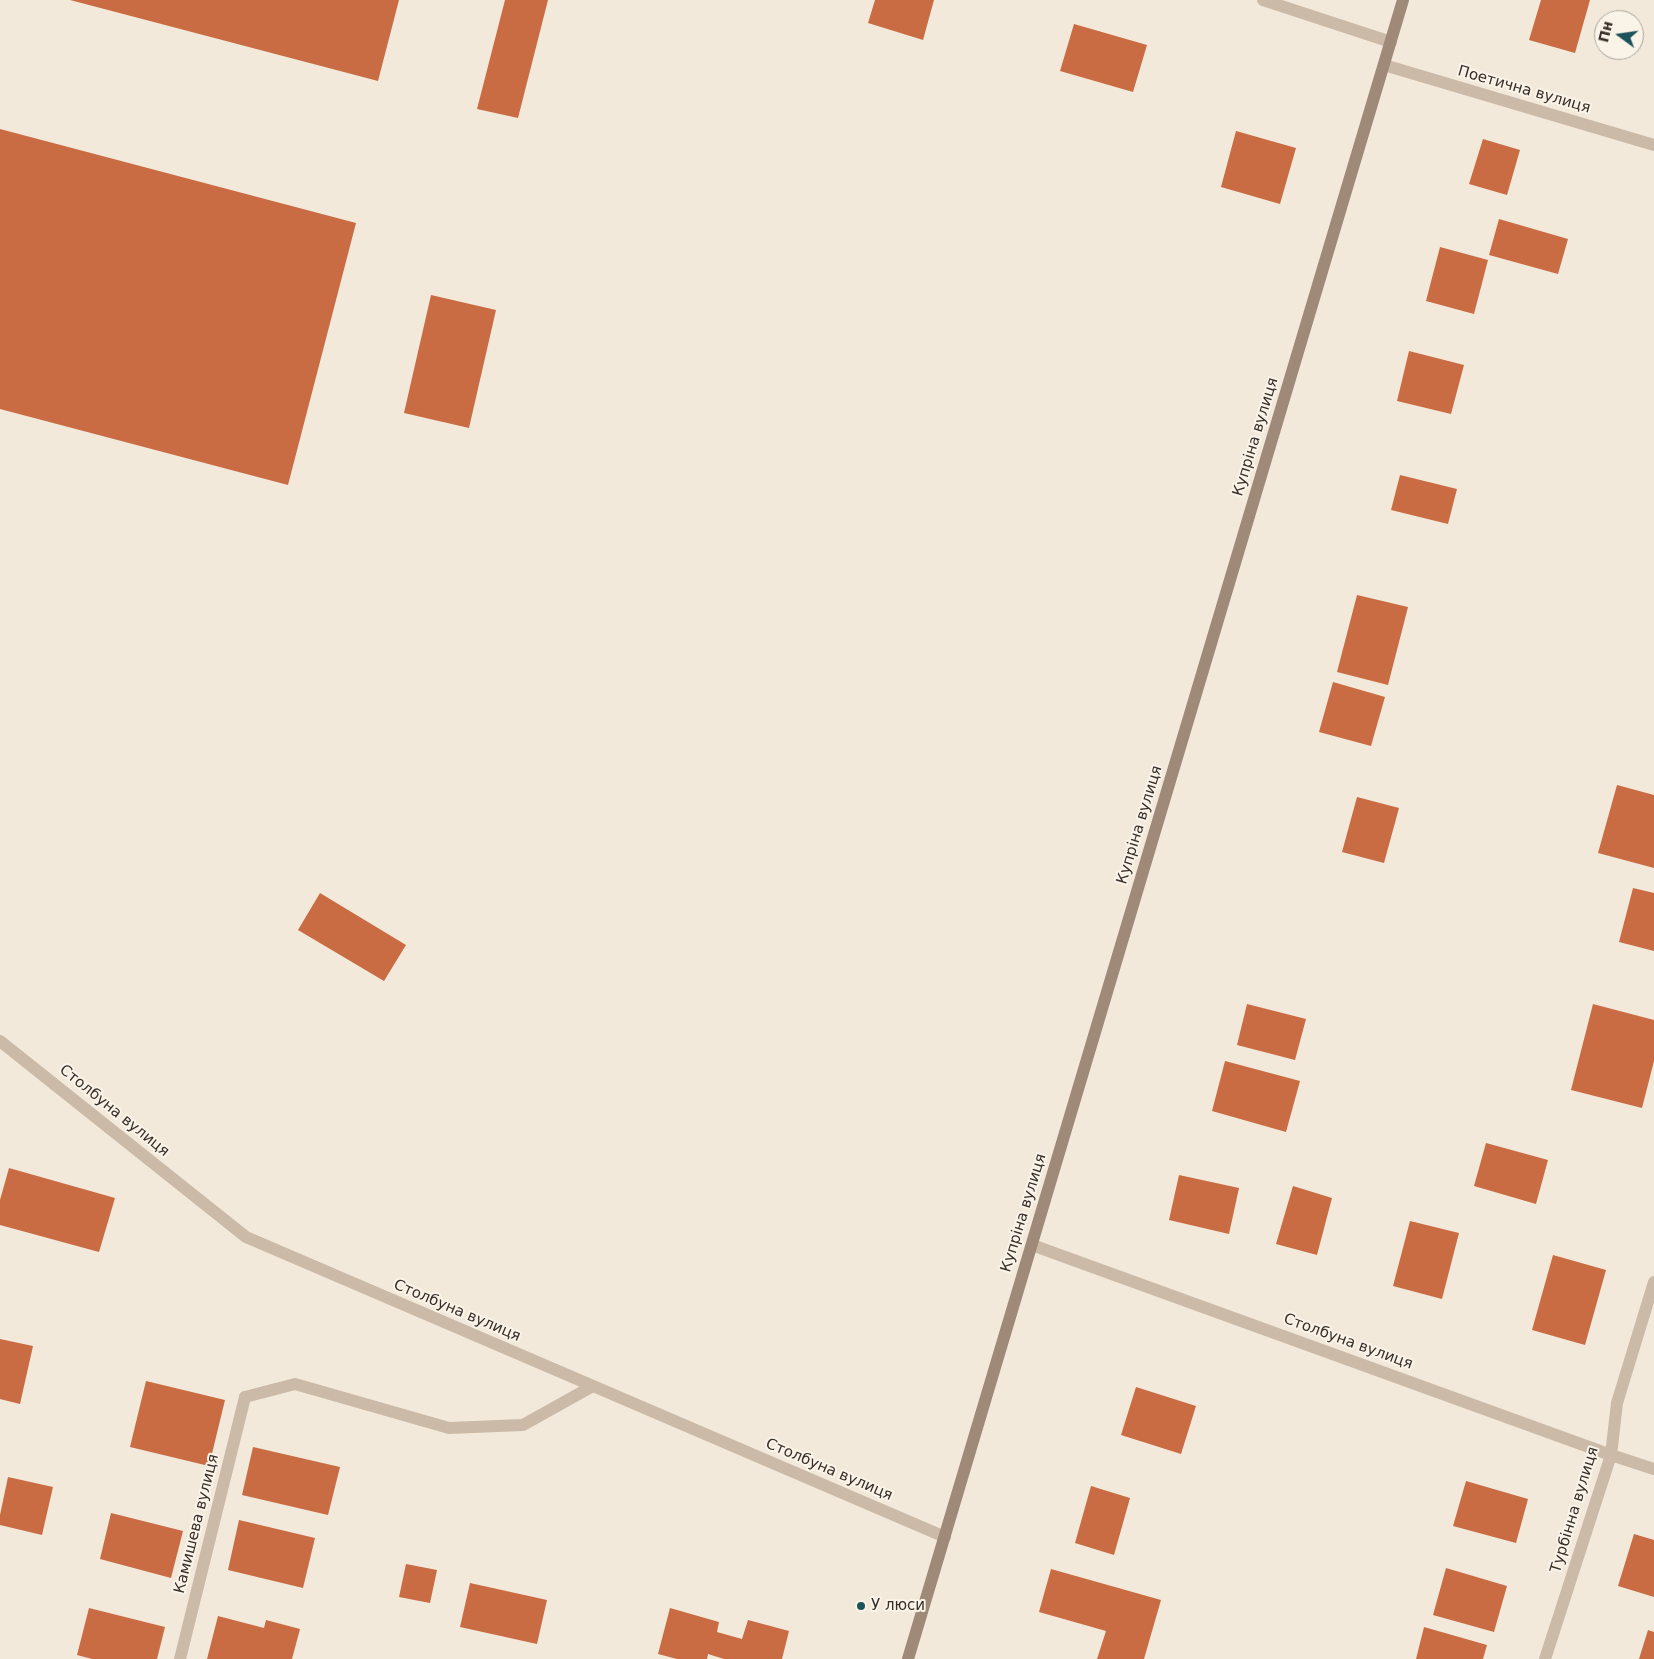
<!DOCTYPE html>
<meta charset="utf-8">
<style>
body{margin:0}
#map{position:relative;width:1654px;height:1659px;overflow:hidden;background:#f3e9db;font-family:"DejaVu Sans",sans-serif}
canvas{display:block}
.north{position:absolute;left:1594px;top:10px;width:50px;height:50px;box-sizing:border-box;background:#faf3e8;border:1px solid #aca49b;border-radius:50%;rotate:284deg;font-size:14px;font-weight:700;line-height:20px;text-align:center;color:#372e28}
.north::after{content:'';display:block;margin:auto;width:18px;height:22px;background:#1c525a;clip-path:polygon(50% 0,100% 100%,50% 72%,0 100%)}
</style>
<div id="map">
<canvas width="1654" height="1659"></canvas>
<div class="north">Пн</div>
</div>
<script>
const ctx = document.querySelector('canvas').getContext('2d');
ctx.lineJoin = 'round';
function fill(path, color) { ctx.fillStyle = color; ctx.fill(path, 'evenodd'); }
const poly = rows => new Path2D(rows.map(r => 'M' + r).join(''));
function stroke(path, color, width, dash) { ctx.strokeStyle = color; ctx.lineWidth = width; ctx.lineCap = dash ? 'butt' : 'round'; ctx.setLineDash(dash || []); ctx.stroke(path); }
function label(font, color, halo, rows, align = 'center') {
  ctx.font = font + ' "DejaVu Sans",sans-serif'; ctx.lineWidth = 4; ctx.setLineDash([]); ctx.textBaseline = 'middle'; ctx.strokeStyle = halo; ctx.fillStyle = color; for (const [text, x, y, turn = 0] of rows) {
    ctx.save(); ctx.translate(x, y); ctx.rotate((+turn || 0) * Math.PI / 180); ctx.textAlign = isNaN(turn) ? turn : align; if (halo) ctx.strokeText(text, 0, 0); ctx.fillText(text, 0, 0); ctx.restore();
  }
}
const building = poly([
 [70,0,399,0,378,81],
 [505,0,548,0,518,118,477,109],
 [875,0,934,0,923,40,868,23],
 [1541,0,1590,0,1575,53,1529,40],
 [1074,24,1147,45,1133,92,1060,71],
 [0,129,356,223,288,485,0,409],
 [1236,131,1296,148,1280,204,1221,187],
 [1483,139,1520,150,1507,195,1469,184],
 [1499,219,1568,239,1558,274,1489,255],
 [1440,247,1488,260,1474,314,1426,301],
 [431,295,496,310,469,428,404,413],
 [1409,351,1464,365,1451,414,1397,401],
 [1400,475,1457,489,1448,524,1391,510],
 [1357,595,1408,607,1388,685,1337,672],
 [1333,682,1385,697,1371,746,1319,732],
 [1617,785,1654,795,1654,868,1598,853],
 [1357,797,1399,808,1384,863,1342,852],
 [1633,888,1654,893,1654,951,1619,942],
 [320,893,406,945,384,981,298,930],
 [1247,1004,1306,1019,1295,1060,1237,1045],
 [1593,1004,1654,1020,1654,1061,1642,1108,1571,1090],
 [1225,1061,1300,1081,1286,1132,1212,1111],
 [1486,1143,1548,1160,1536,1204,1474,1186],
 [9,1168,115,1198,99,1252,0,1225,0,1200],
 [1179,1175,1239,1188,1229,1234,1169,1220],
 [1293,1186,1332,1198,1317,1255,1276,1244],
 [1410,1221,1459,1233,1442,1299,1393,1286],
 [1553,1255,1606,1270,1585,1345,1532,1330],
 [0,1339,33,1346,20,1404,0,1399],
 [146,1381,225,1400,209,1466,130,1447],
 [1136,1387,1196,1406,1181,1454,1121,1435],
 [253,1447,340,1467,328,1515,242,1495],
 [8,1477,53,1487,42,1535,0,1525,0,1515],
 [1466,1481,1528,1499,1516,1543,1453,1526],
 [1091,1486,1130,1498,1114,1555,1075,1543],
 [111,1513,183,1531,171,1578,100,1559],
 [239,1520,315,1538,303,1588,228,1570],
 [1634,1534,1654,1540,1654,1597,1618,1586],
 [406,1564,437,1570,430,1603,399,1597],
 [1446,1568,1507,1586,1494,1632,1433,1615],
 [1051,1569,1161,1600,1144,1659,1097,1659,1106,1631,1039,1612],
 [470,1583,547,1600,537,1644,460,1627],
 [89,1608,165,1627,157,1659,92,1659,77,1655],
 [670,1608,719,1622,717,1632,742,1639,748,1620,789,1631,782,1659,724,1659,708,1654,707,1659,677,1659,658,1654],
 [218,1616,264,1628,266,1620,300,1629,292,1659,207,1659],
 [1424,1627,1487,1645,1483,1659,1416,1659],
 [1648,1630,1654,1632,1654,1659,1639,1659]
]);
const lane = poly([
 [245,1397,295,1384,449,1428,523,1425,591,1387]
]);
const street = poly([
 [1263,0,1391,42],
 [1384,65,1654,145],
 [0,1041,246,1237,945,1537],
 [1032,1245,1611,1455,1654,1469],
 [180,1659,245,1397],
 [1545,1659,1611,1455,1617,1403,1654,1282]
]);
const secondary = poly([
 [908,1659,1403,0]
]);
const markers = [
 [861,1606,5,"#1c525a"]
];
const streetNames = [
 ["Поетична вулиця",1524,90,16],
 ["Купріна вулиця",1256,437,-73],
 ["Купріна вулиця",1140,825,-73],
 ["Столбуна вулиця",114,1111,39],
 ["Купріна вулиця",1024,1213,-73],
 ["Столбуна вулиця",457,1311,23],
 ["Столбуна вулиця",1348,1342,20],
 ["Столбуна вулиця",829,1470,23],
 ["Турбінна вулиця",1575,1510,-73],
 ["Камишева вулиця",197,1524,-76]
];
const poiNames = [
 ["У люси",871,1606]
];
fill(building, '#c96c43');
stroke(lane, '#cbbaa7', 12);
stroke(street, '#cbbaa7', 12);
stroke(secondary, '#9f8978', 12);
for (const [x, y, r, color] of markers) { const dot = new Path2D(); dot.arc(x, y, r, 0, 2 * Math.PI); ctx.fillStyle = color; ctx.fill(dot); stroke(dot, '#faf3e8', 2); }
label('15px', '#372e28', '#faf3e8', streetNames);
label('15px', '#372e28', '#faf3e8', poiNames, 'left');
</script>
